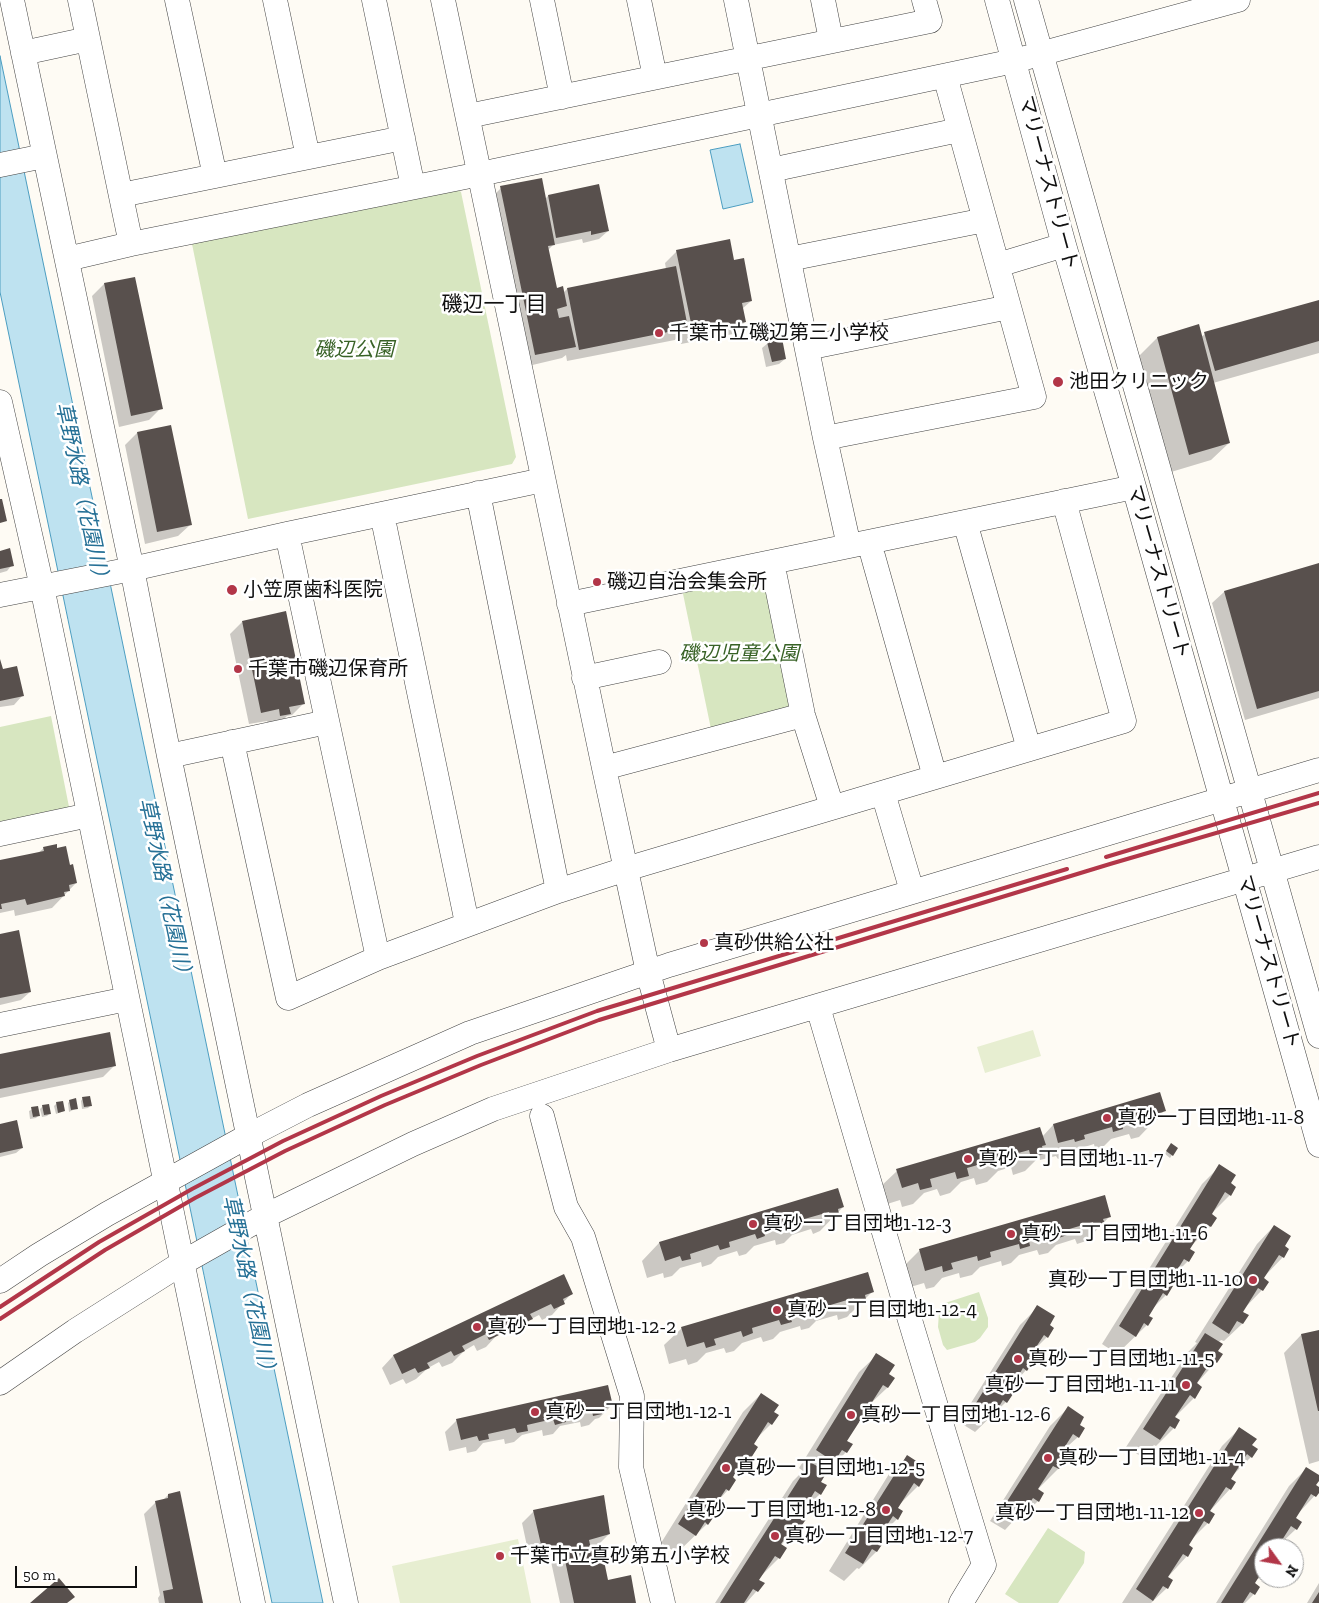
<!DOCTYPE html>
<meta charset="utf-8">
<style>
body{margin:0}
#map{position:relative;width:1319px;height:1603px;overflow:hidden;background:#fefbf4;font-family:"Zilla Slab",serif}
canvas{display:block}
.north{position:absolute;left:1254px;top:1538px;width:50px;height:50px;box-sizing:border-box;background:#fff;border:1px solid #9f9f9f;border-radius:50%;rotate:122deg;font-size:14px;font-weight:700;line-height:20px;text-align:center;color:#101010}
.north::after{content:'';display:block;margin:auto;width:18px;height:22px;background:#b23648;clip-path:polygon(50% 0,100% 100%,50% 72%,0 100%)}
.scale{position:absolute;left:15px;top:1566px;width:122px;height:22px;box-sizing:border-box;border:2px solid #101010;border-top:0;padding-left:6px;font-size:15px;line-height:18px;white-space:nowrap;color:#101010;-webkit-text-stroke:4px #fff;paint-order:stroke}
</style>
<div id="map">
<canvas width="1319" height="1603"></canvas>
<div class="north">N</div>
<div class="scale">50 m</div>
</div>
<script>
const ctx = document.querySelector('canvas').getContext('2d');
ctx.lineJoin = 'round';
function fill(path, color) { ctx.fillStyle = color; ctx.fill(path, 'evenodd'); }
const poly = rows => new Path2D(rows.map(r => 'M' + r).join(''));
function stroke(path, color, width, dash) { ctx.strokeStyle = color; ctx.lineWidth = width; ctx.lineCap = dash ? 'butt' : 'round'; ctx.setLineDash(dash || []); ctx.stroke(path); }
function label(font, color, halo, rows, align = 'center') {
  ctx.font = font + ' "Zilla Slab","Noto Sans JP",serif'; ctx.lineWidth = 5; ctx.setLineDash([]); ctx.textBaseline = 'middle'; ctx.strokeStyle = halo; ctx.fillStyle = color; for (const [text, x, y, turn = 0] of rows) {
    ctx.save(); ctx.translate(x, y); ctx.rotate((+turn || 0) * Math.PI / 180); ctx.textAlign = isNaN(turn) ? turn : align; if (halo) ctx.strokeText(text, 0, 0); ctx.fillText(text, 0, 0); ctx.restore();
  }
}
const green = poly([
 [455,188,461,192,516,457,512,464,248,519,192,244],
 [766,575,790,711,711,729,682,589],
 [51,716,70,812,0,826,0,727],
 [979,1292,988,1318,988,1327,980,1338,975,1342,947,1350,943,1345,938,1327,939,1312,942,1304],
 [1048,1528,1085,1552,1084,1563,1058,1603,1019,1603,1005,1594]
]);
const pitch = poly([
 [1033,1030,1041,1056,985,1073,977,1047],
 [518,1539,531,1603,400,1603,392,1566]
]);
const water = poly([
 [0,56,323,1603,272,1603,0,292,0,56],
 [740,144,753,202,723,209,710,150,740,144]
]);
const shadow = poly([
 [598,185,608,231,599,239,583,243,582,239,553,245,548,250,556,289,563,293,567,289,666,269,665,263,677,251,733,261,751,301,742,309,745,322,733,334,681,344,679,335,675,340,567,361,566,355,562,358,524,367,489,200,501,188,545,199,548,196],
 [134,278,161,408,149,420,119,427,92,296,104,284],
 [1319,301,1319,353,1213,383,1229,443,1211,460,1171,472,1139,356,1157,338,1198,326,1201,337,1205,334],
 [768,343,785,359,779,364,766,367,762,348],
 [170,426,190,525,178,536,145,544,125,445,137,433],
 [0,552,12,565,7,571,0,573],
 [1319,564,1319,698,1245,720,1212,603,1224,592],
 [242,622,304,703,292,715,287,716,278,725,268,728,267,721,249,724,230,634],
 [0,661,2,670,22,696,14,705,0,707],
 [44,848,56,849,69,866,76,883,52,908,15,916,14,910,0,913,0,862,38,853],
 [0,935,30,992,21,1000,0,1005],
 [0,1055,115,1065,103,1077,0,1098],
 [1159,1093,1164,1111,1139,1137,1131,1139,1129,1134,1111,1139,1104,1146,1095,1149,1094,1144,1072,1151,1066,1157,1058,1159,1056,1156,1040,1160,1039,1157,1025,1171,1013,1175,1011,1167,998,1171,987,1182,976,1185,974,1178,961,1182,950,1193,940,1196,937,1189,924,1193,913,1204,902,1207,900,1200,884,1205,879,1188,897,1171,1042,1137,1053,1125],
 [83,1098,90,1106,88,1108,82,1109,81,1101],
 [70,1101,77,1108,69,1112,68,1103],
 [57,1103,64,1111,56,1114,54,1106],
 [43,1106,50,1113,47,1116,42,1117,40,1109],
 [37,1107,38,1116,36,1118,30,1119,29,1111],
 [0,1125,22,1148,16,1153,0,1157],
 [1169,1147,1172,1155,1170,1158,1165,1154],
 [1220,1166,1229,1184,1230,1195,1210,1215,1210,1227,1188,1249,1188,1261,1170,1279,1166,1295,1150,1311,1147,1325,1117,1354,1102,1344,1202,1184],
 [843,1207,820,1231,813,1234,811,1229,792,1235,784,1243,776,1245,775,1240,754,1246,746,1254,739,1256,737,1251,718,1257,711,1264,702,1267,701,1262,680,1268,672,1276,664,1278,663,1273,647,1278,642,1261,659,1243],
 [1110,1216,1086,1241,1077,1244,1075,1239,1056,1245,1048,1253,1039,1255,1037,1250,1019,1255,1011,1263,1002,1266,1001,1261,980,1267,972,1275,960,1278,959,1273,942,1278,934,1287,926,1289,924,1283,907,1288,902,1268,919,1251],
 [1274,1226,1283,1246,1283,1257,1262,1279,1262,1290,1241,1312,1247,1316,1242,1324,1224,1341,1221,1340,1218,1343,1216,1351,1221,1354,1216,1362,1196,1384,1194,1398,1174,1418,1179,1421,1174,1428,1156,1446,1154,1445,1142,1457,1126,1447,1188,1352,1197,1343,1195,1342,1257,1244],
 [563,1276,571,1294,552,1315,542,1320,539,1315,531,1319,519,1331,509,1335,507,1330,498,1334,486,1347,477,1351,474,1345,464,1351,452,1363,442,1367,439,1362,428,1368,416,1379,406,1384,403,1379,390,1385,382,1368,393,1356],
 [872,1292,847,1317,838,1320,837,1315,816,1321,809,1328,801,1330,800,1326,780,1332,773,1339,763,1342,761,1337,742,1343,734,1351,726,1353,724,1348,706,1353,697,1362,688,1365,686,1359,669,1364,664,1345,682,1328],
 [1038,1307,1048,1326,1047,1337,1031,1353,1028,1358,1026,1370,1007,1392,1006,1402,975,1432,959,1422,1020,1325],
 [1318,1332,1319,1337,1319,1461,1309,1464,1284,1353,1301,1335],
 [877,1355,888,1375,893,1378,887,1388,869,1405,846,1441,846,1452,829,1470,826,1468,823,1471,819,1482,820,1494,802,1512,801,1511,799,1527,781,1545,779,1558,757,1580,763,1584,746,1603,715,1603,793,1481,803,1471,799,1468,859,1372],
 [761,1394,773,1412,771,1424,754,1441,750,1457,734,1473,728,1490,714,1505,709,1513,707,1524,677,1553,661,1543,743,1412],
 [611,1406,599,1418,595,1419,589,1425,581,1427,580,1422,560,1426,553,1434,543,1436,542,1430,522,1435,514,1442,505,1444,504,1439,483,1443,476,1451,467,1453,466,1447,449,1451,445,1432,457,1420],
 [1068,1408,1078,1425,1078,1437,1059,1454,1058,1457,1063,1460,1058,1469,1037,1490,1042,1493,1038,1501,1020,1519,1017,1517,1005,1530,990,1521,1050,1426],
 [1239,1429,1250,1446,1251,1457,1229,1479,1230,1489,1209,1512,1208,1523,1190,1541,1187,1556,1167,1578,1167,1588,1151,1603,1122,1603,1222,1446],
 [907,1457,917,1475,918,1486,896,1508,897,1519,876,1540,881,1543,876,1552,859,1569,857,1568,844,1581,829,1571,889,1474],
 [1307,1468,1319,1476,1315,1485,1319,1488,1319,1491,1294,1518,1296,1529,1276,1548,1264,1548,1264,1573,1258,1579,1257,1578,1253,1584,1254,1594,1245,1603,1216,1603,1289,1486],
 [168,1495,202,1603,159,1603,158,1598,160,1595,144,1514,156,1502,162,1501],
 [534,1511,609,1534,597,1546,589,1548,592,1560,607,1582,635,1603,560,1603,550,1557,530,1560,522,1523],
 [1319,1583,1319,1603,1307,1603]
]);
const building = poly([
 [542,178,555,245,548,246,557,288,563,286,567,306,557,309,559,318,569,316,576,347,535,355,500,186],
 [599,184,609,231,591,235,591,231,556,238,548,195],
 [730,239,734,260,744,258,752,301,742,303,746,322,693,333,676,250],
 [676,266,688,328,579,350,567,288],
 [135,277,163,409,131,416,104,283],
 [1319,300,1319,341,1215,371,1204,332],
 [1199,324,1230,443,1189,455,1157,337],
 [782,338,786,359,772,362,767,342],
 [171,425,192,525,157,532,137,432],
 [0,499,2,499,7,521,0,523],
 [10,548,14,566,0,569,0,551],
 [1319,563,1319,691,1257,709,1224,591],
 [286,611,305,704,289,707,291,714,280,716,279,709,261,713,242,621],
 [0,659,3,669,17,666,24,696,0,701],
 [57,844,57,848,66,846,70,865,73,864,77,883,69,885,70,891,64,892,65,896,27,905,25,899,1,904,2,909,0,909,0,860,44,851,43,847],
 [19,930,31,992,0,998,0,934],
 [110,1032,116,1066,0,1089,0,1054],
 [1160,1092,1166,1111,1156,1114,1158,1119,1148,1122,1147,1117,1122,1124,1123,1129,1113,1132,1112,1127,1084,1135,1085,1139,1075,1142,1074,1139,1058,1143,1053,1124],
 [90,1096,92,1106,84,1107,82,1097],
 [76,1098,78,1109,71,1110,69,1100],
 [63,1101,65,1111,58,1113,56,1102],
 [49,1104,51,1114,44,1115,42,1105],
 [38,1106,40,1116,33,1117,31,1107],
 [17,1120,23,1148,0,1153,0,1124],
 [1040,1127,1046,1145,1042,1146,1044,1154,1031,1158,1029,1150,1004,1157,1006,1164,994,1168,992,1161,967,1168,969,1176,957,1179,955,1172,930,1179,932,1187,920,1190,918,1183,902,1188,896,1169],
 [1171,1143,1178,1148,1173,1156,1166,1151],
 [1219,1164,1236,1175,1231,1183,1236,1187,1231,1196,1225,1192,1212,1214,1217,1218,1211,1227,1206,1224,1190,1249,1195,1252,1189,1262,1184,1259,1169,1283,1173,1286,1167,1296,1163,1293,1149,1316,1153,1318,1148,1326,1144,1323,1136,1337,1119,1326],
 [838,1188,844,1207,838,1209,839,1214,830,1217,829,1212,801,1220,803,1225,794,1228,793,1223,764,1232,765,1236,757,1239,755,1234,729,1242,730,1247,720,1250,718,1245,690,1254,691,1259,682,1261,680,1256,665,1261,659,1242],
 [1105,1195,1111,1217,1103,1219,1105,1224,1094,1227,1093,1222,1066,1230,1067,1235,1056,1239,1055,1233,1029,1241,1030,1246,1020,1249,1019,1244,990,1252,991,1257,978,1261,977,1256,951,1263,953,1269,943,1272,942,1266,925,1271,919,1249],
 [1274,1225,1291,1236,1285,1246,1289,1249,1284,1258,1279,1255,1264,1278,1269,1282,1263,1291,1258,1288,1243,1312,1249,1315,1243,1324,1237,1321,1229,1334,1212,1323],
 [868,1272,874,1292,865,1295,866,1299,855,1303,854,1298,827,1306,828,1311,819,1313,818,1309,790,1317,792,1322,781,1325,779,1320,752,1328,753,1333,743,1337,741,1331,714,1339,716,1345,706,1348,704,1342,687,1347,681,1327],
 [564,1274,573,1294,563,1299,565,1304,554,1309,551,1304,530,1314,533,1319,521,1324,519,1319,497,1330,499,1335,489,1340,486,1334,462,1346,465,1351,454,1356,451,1351,427,1363,430,1368,418,1373,415,1368,402,1374,393,1355],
 [1037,1305,1055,1316,1050,1325,1054,1328,1048,1338,1044,1335,1029,1358,1034,1361,1027,1371,1023,1368,1009,1391,1013,1394,1007,1403,1003,1400,994,1415,976,1403],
 [1319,1330,1319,1411,1318,1411,1301,1334],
 [1205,1333,1223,1344,1218,1351,1223,1354,1217,1363,1212,1360,1197,1383,1202,1387,1195,1399,1190,1395,1175,1417,1180,1420,1175,1429,1170,1426,1160,1440,1143,1429],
 [876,1353,895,1365,889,1374,895,1378,888,1388,883,1385,847,1441,853,1444,847,1453,842,1450,834,1462,816,1450],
 [608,1385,613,1406,601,1409,602,1414,593,1416,592,1411,565,1417,566,1422,555,1425,553,1419,527,1425,528,1431,517,1433,515,1428,488,1434,489,1439,479,1441,477,1436,461,1440,456,1419],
 [761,1393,779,1405,774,1412,779,1415,772,1425,768,1422,754,1444,758,1447,751,1458,747,1455,733,1477,736,1480,729,1491,726,1489,710,1513,715,1515,708,1525,705,1522,696,1536,678,1524],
 [975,1405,992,1416,989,1420,972,1409],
 [1068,1406,1084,1417,1080,1425,1085,1428,1079,1438,1073,1434,1059,1456,1065,1460,1059,1469,1053,1466,1038,1489,1044,1493,1039,1502,1033,1498,1023,1513,1006,1503],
 [1239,1427,1257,1439,1252,1445,1258,1449,1252,1458,1247,1454,1231,1479,1236,1482,1231,1490,1226,1487,1210,1511,1215,1514,1209,1524,1204,1521,1189,1545,1193,1548,1188,1557,1183,1554,1168,1577,1173,1580,1168,1589,1163,1586,1153,1601,1136,1589],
 [907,1455,924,1466,918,1475,924,1479,919,1487,914,1483,898,1508,903,1511,898,1520,893,1516,878,1539,883,1543,877,1552,872,1549,863,1564,845,1553],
 [810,1462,827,1472,821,1482,827,1485,821,1495,815,1491,801,1514,807,1518,800,1528,795,1524,781,1544,787,1548,780,1559,775,1556,759,1580,765,1583,758,1592,753,1589,744,1603,720,1603],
 [1306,1467,1319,1475,1319,1481,1316,1485,1319,1487,1319,1493,1316,1497,1311,1494,1296,1518,1302,1522,1297,1530,1291,1526,1277,1548,1264,1548,1264,1569,1255,1583,1260,1587,1255,1595,1250,1592,1243,1603,1221,1603],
 [180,1491,203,1603,165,1603,163,1591,173,1589,155,1501,168,1498,168,1494],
 [604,1495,610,1534,589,1540,593,1558,603,1556,608,1580,631,1575,636,1603,574,1603,562,1546,542,1549,533,1510],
 [59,1578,75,1597,67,1603,30,1603],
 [1319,1592,1319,1603,1312,1603]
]);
const minor = poly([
 [12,0,132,569,169,756,346,1603],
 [80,0,131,244],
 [177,0,215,176],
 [275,0,308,157],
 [374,0,413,187],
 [443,0,604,768,648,972,669,1050],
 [542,0,562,97],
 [639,0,655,77],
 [736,0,825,438,849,546],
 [823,0,831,40],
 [997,0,1064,245,1134,487,1319,1145],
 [1026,0,1319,1036],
 [23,53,88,39],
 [468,116,930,21,924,0],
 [0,165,44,156],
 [771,170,959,130],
 [121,195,403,138],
 [67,259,131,244,480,174,1014,61,1238,0],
 [789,259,985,220],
 [998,265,1064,245],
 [807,348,1009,307],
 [0,402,42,587,253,1603],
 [825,438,1034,397,945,76],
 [478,493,558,891],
 [382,514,467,923],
 [965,522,1029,749],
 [287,534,378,958],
 [869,542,935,777],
 [772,562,803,715,832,807],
 [0,595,132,569,287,534,543,480],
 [569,604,1134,487],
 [584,678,659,662],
 [232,742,288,998,378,958,558,891,626,869,1124,721,1064,501],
 [169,756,327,722],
 [604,768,803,715],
 [883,793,912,891],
 [0,834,89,815],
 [818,1007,903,1297,984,1565,961,1603],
 [0,1025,127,999],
 [542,1116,566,1207,583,1237,632,1396,631,1467,663,1603],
 [0,1281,39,1255,107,1214,248,1136,308,1105,470,1033,669,965,1319,770],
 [0,1383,75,1331,182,1263,265,1216,413,1144,493,1109,669,1050,1319,857]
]);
const rail = poly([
 [1106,857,1319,793],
 [0,1307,99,1242,192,1189,283,1141,381,1096,477,1056,597,1011,1067,869],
 [0,1319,105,1250,195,1198,285,1151,385,1105,481,1065,599,1020,1110,864,1319,803]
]);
const markers = [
 [659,333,5,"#b23648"],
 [1058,382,6,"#b23648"],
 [597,582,5,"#b23648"],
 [232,590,6,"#b23648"],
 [238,669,5,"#b23648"],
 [704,943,5,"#b23648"],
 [1107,1118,5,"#b23648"],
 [968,1159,5,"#b23648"],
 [753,1224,5,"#b23648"],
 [1011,1234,5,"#b23648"],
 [1253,1280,5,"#b23648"],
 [777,1310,5,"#b23648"],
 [477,1327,5,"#b23648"],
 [1018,1359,5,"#b23648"],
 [1186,1385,5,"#b23648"],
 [535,1412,5,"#b23648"],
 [851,1415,5,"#b23648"],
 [1048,1458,5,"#b23648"],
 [726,1468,5,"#b23648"],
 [886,1510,5,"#b23648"],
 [1199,1513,5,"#b23648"],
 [775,1536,5,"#b23648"],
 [500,1556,5,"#b23648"]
];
const streetNames = [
 ["マリーナストリート",1048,183,75],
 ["マリーナストリート",1158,572,74],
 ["マリーナストリート",1268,962,74]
];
const poiNames = [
 ["千葉市立磯辺第三小学校",669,333],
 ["池田クリニック",1069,382],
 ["磯辺自治会集会所",607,582],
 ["小笠原歯科医院",243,590],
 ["千葉市磯辺保育所",248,669],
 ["真砂供給公社",714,943],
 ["真砂一丁目団地1-11-8",1117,1118],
 ["真砂一丁目団地1-11-7",978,1159],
 ["真砂一丁目団地1-12-3",763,1224],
 ["真砂一丁目団地1-11-6",1021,1234],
 ["真砂一丁目団地1-11-10",1243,1280,"right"],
 ["真砂一丁目団地1-12-4",787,1310],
 ["真砂一丁目団地1-12-2",487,1327],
 ["真砂一丁目団地1-11-5",1028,1359],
 ["真砂一丁目団地1-11-11",1176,1385,"right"],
 ["真砂一丁目団地1-12-1",545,1412],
 ["真砂一丁目団地1-12-6",861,1415],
 ["真砂一丁目団地1-11-4",1058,1458],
 ["真砂一丁目団地1-12-5",736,1468],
 ["真砂一丁目団地1-12-8",876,1510,"right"],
 ["真砂一丁目団地1-11-12",1189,1513,"right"],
 ["真砂一丁目団地1-12-7",785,1536],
 ["千葉市立真砂第五小学校",510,1556]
];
const parkNames = [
 ["磯辺公園",354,350],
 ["磯辺児童公園",739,654]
];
const neighbourhoodNames = [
 ["磯辺一丁目",494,305]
];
const waterNames = [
 ["草野水路（花園川）",82,495,78],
 ["草野水路（花園川）",165,891,78],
 ["草野水路（花園川）",249,1288,78]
];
fill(green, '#d7e6c0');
fill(pitch, '#e7eed1');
fill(water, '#bee2f0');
stroke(water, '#4c9dc0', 1);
fill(shadow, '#0003');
fill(building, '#58504d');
stroke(minor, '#434343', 25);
stroke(minor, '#fff', 24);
stroke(rail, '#b23648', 4);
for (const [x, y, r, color] of markers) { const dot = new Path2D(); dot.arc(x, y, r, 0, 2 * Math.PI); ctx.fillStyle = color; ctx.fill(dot); stroke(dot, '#fff', 2); }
label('20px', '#101010', '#fff', streetNames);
label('20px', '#101010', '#fff', poiNames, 'left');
label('italic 20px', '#386226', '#fff', parkNames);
label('21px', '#101010', '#fff', neighbourhoodNames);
label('italic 21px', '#257096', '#fff', waterNames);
</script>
